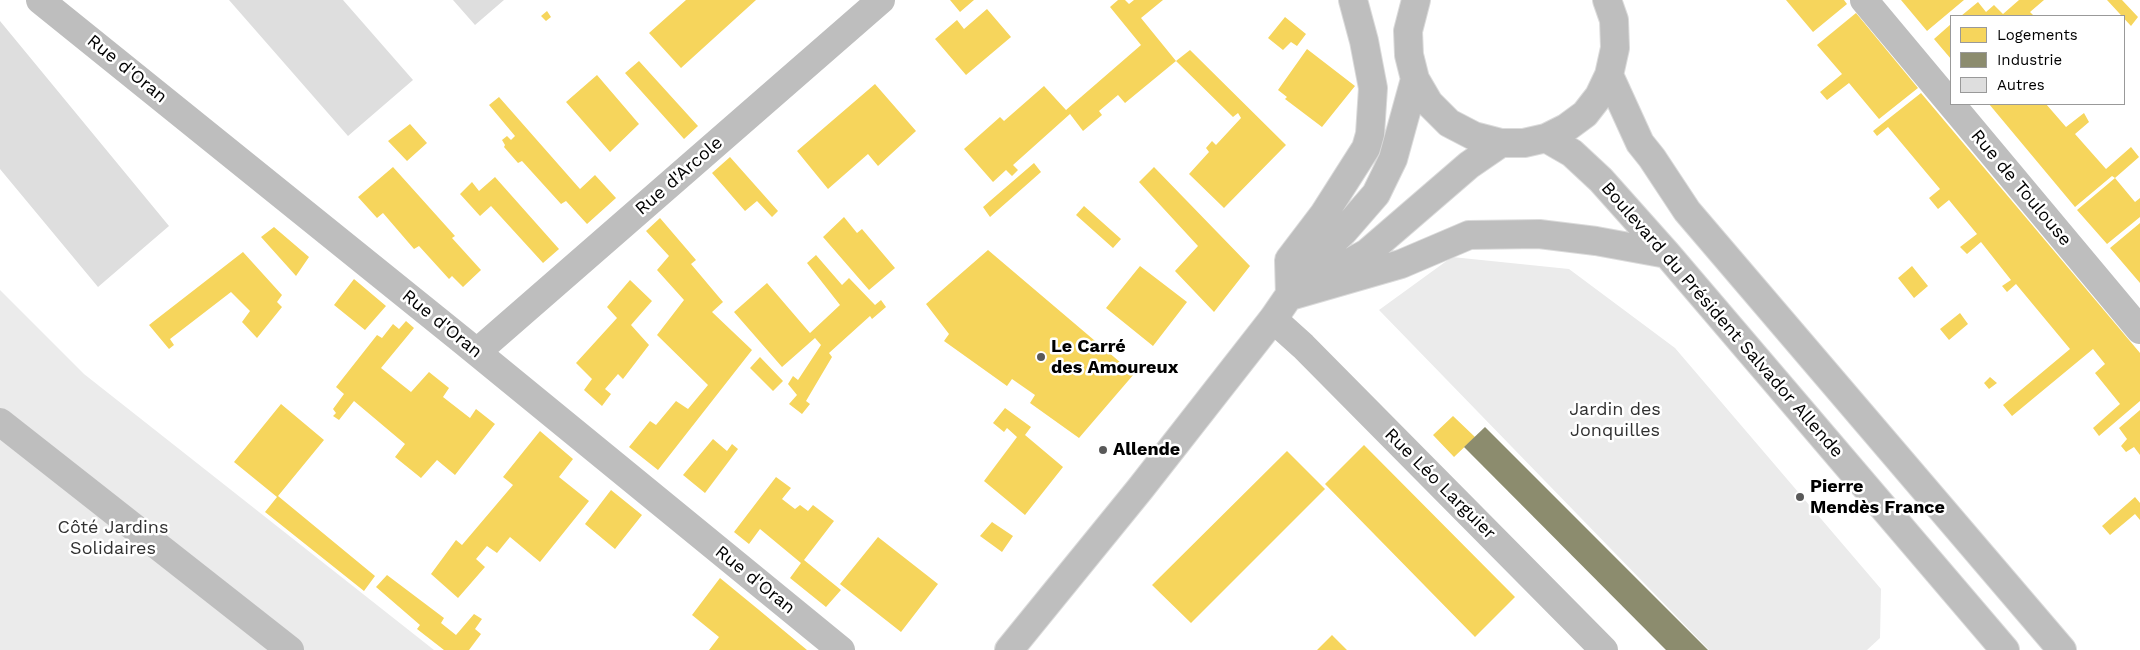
<!DOCTYPE html>
<meta charset="utf-8">
<style>
body{margin:0}
#map{position:relative;width:2140px;height:650px;overflow:hidden;background:#fff;font-family:"Work Sans",sans-serif}
canvas{display:block}
.legend{position:absolute;left:1950px;top:15px;width:175px;height:90px;box-sizing:border-box;background:#fff;border:1px solid #999;margin:0;padding:6px 9px;list-style:none;font-size:15px;color:#000}
.legend li{display:flex;align-items:center;gap:10px;height:25px}
.legend b{width:25px;border:1px solid #999}
</style>
<div id="map">
<canvas width="2140" height="650"></canvas>
<ul class="legend">
<li><b style="height:14px;background:#f6d55c"></b>Logements</li>
<li><b style="height:14px;background:#8c8c6e"></b>Industrie</li>
<li><b style="height:14px;background:#dedede"></b>Autres</li>
</ul>
</div>
<script>
const ctx = document.querySelector('canvas').getContext('2d');
ctx.lineJoin = 'round';
function fill(path, color) { ctx.fillStyle = color; ctx.fill(path, 'evenodd'); }
const poly = rows => new Path2D(rows.map(r => 'M' + r).join(''));
function stroke(path, color, width, dash) { ctx.strokeStyle = color; ctx.lineWidth = width; ctx.lineCap = dash ? 'butt' : 'round'; ctx.setLineDash(dash || []); ctx.stroke(path); }
function label(font, color, halo, rows, align = 'center') {
  ctx.font = font + ' "Work Sans",sans-serif'; ctx.lineWidth = 5; ctx.setLineDash([]); ctx.textBaseline = 'middle'; ctx.strokeStyle = halo; ctx.fillStyle = color; for (const [text, x, y, turn = 0] of rows) {
    ctx.save(); ctx.translate(x, y); ctx.rotate((+turn || 0) * Math.PI / 180); ctx.textAlign = isNaN(turn) ? turn : align; if (halo) ctx.strokeText(text, 0, 0); ctx.fillText(text, 0, 0); ctx.restore();
  }
}
const green = poly([
 [1452,257,1569,269,1675,348,1881,589,1880,638,1867,650,1709,650,1379,310],
 [0,290,84,374,434,650,0,650]
]);
const homes = poly([
 [686,0,756,0,681,68,649,33],
 [950,0,974,0,960,12],
 [1118,0,1125,0,1129,4,1134,0,1163,0,1141,18,1176,61,1125,103,1118,95,1099,111,1102,115,1083,131,1070,114,1013,165,1018,170,1012,176,1006,170,993,182,964,149,1000,117,1004,121,1044,86,1066,110,1141,45,1110,7],
 [1786,0,1844,0,1847,4,1813,32],
 [1901,0,1964,0,1927,31],
 [2019,0,2044,0,2030,12,2034,16,1961,16,1978,2,1986,12,1994,5,2003,14],
 [2107,0,2122,0,2138,17,2131,26],
 [987,9,1011,37,966,75,935,39,957,20,964,29],
 [547,11,551,17,546,21,541,16],
 [1856,13,1918,88,1879,119,1849,83,1827,100,1820,92,1842,74,1817,45],
 [1285,17,1306,34,1297,46,1291,42,1283,50,1268,38],
 [1951,24,1951,59,1934,39],
 [1307,49,1355,86,1322,127,1285,99,1287,97,1278,90],
 [1190,50,1286,145,1224,208,1189,174,1209,152,1206,148,1212,141,1216,145,1241,118,1238,113,1233,117,1176,61],
 [639,61,698,126,684,139,625,73],
 [597,75,639,124,610,152,566,102],
 [875,84,916,131,878,166,868,154,828,189,797,151],
 [1921,93,2140,353,2140,401,2099,436,2093,428,2120,404,2095,373,2105,364,2093,349,2012,416,2003,405,2070,349,2016,284,2007,292,2002,286,2011,280,1981,242,1967,254,1960,247,1977,234,1949,200,1938,209,1929,198,1940,189,1888,127,1877,136,1873,131],
 [499,97,580,189,595,175,616,198,587,224,566,201,561,204,522,161,518,163,504,147,505,145,502,140,507,136,511,140,515,136,489,105],
 [1989,104,2046,104,2066,127,2084,113,2089,122,2075,134,2106,169,2131,147,2139,157,2115,178,2112,176,2075,207],
 [410,124,427,143,407,161,388,141],
 [730,157,778,211,772,217,757,201,745,211,712,173],
 [1034,163,1041,172,990,217,983,207],
 [393,167,455,236,452,238,481,270,463,287,452,276,449,279,419,246,414,249,383,213,377,218,358,197],
 [1154,167,1250,266,1214,312,1175,271,1198,246,1139,182],
 [495,177,559,249,543,263,491,206,480,216,460,194,472,182,479,191],
 [2115,178,2135,202,2140,198,2140,217,2107,244,2077,210],
 [1084,206,1121,239,1113,248,1076,215],
 [844,217,857,233,862,229,895,268,869,290,823,237],
 [660,218,696,260,691,264,723,302,712,312,752,350,658,470,629,447,650,421,656,425,676,401,688,409,708,385,657,335,684,300,657,270,669,256,646,231],
 [2140,223,2140,283,2110,248],
 [274,227,309,257,296,276,261,237],
 [988,250,1134,374,1079,438,1030,403,1035,395,1012,379,1007,386,944,341,949,334,926,304],
 [243,252,282,295,277,302,282,307,257,338,242,322,250,311,231,292,170,339,174,345,169,349,149,325],
 [816,255,842,285,849,278,875,305,881,300,886,307,872,319,870,316,829,353,832,357,806,401,810,404,802,414,789,404,797,395,788,384,793,376,798,380,821,345,815,338,782,367,734,312,767,283,810,333,840,305,807,263],
 [1140,266,1187,302,1153,346,1106,308],
 [1912,266,1928,286,1914,298,1898,278],
 [354,279,386,306,365,330,334,305],
 [630,280,652,301,631,325,649,345,623,379,618,374,605,389,611,394,602,406,584,390,592,379,576,363,617,318,607,307],
 [1960,313,1968,324,1949,340,1940,329],
 [406,321,414,328,381,368,411,392,429,372,449,388,443,397,470,418,476,409,495,424,455,475,437,460,421,478,395,457,405,444,354,401,339,420,333,416,336,413,333,409,344,394,336,387,377,335,382,338,393,324,399,329],
 [760,357,783,381,773,391,750,368],
 [1990,377,1997,383,1989,389,1984,383],
 [281,404,324,440,278,496,375,576,364,591,265,512,277,497,234,462],
 [1005,408,1031,427,1025,435,1063,467,1025,515,984,481,1017,437,1007,428,1004,432,993,423],
 [2140,410,2140,455,2134,447,2126,452,2121,446,2127,439,2119,428],
 [1453,416,1475,437,1454,457,1433,435],
 [540,431,573,459,559,477,589,501,540,562,510,537,497,553,487,546,476,559,485,567,458,598,431,574,456,540,462,545,513,485,503,477],
 [713,439,727,451,732,444,738,449,705,493,683,475],
 [1364,445,1515,597,1475,637,1325,484],
 [1287,451,1325,489,1191,623,1152,585],
 [776,477,791,488,782,499,795,509,800,505,808,511,813,505,834,521,804,560,841,590,826,607,790,578,801,563,760,529,749,544,734,532],
 [611,490,642,515,615,549,585,524],
 [2135,497,2140,503,2140,520,2135,514,2110,535,2102,526],
 [992,522,1013,536,1002,552,980,536],
 [878,537,938,584,901,632,840,584],
 [387,575,444,618,441,623,456,635,474,614,482,619,475,629,481,634,469,650,444,650,417,629,420,625,376,587],
 [720,578,759,610,807,650,709,650,719,637,692,615],
 [1332,635,1347,650,1317,650]
]);
const industry = poly([
 [1485,427,1708,650,1666,650,1464,447]
]);
const building = poly([
 [229,0,343,0,413,80,348,136],
 [453,0,504,0,475,25],
 [0,21,169,226,98,287,0,169]
]);
const street = poly([
 [40,0,463,341,841,650],
 [1864,0,2140,330],
 [1273,319,1303,346,1604,650],
 [477,352,881,0],
 [0,422,290,650]
]);
const primary = poly([
 [1416,0,1408,31,1409,55,1415,79,1429,103,1449,123,1474,136,1501,143,1524,143,1546,138,1566,128,1585,114,1599,96,1609,75,1615,48,1614,20,1607,0],
 [1609,75,1640,143,1652,158,1687,211,2062,650],
 [1546,138,1572,153,1601,180,1667,254,2005,650],
 [1331,273,1367,253,1469,165,1501,143],
 [1290,296,1401,264,1469,235,1539,234,1596,241,1667,254],
 [1290,296,1289,260,1324,214,1366,148,1370,134,1373,88,1364,41,1353,0],
 [1009,650,1140,489,1273,319,1313,261,1343,232,1376,194,1393,159,1415,79]
]);
const markers = [
 [1041,357,5,"#595959"],
 [1103,450,5,"#595959"],
 [1800,497,5,"#595959"]
];
const streetNames = [
 ["Rue d'Oran",127,69,39],
 ["Rue d'Arcole",679,176,-41],
 ["Rue de Toulouse",2021,188,50],
 ["Boulevard du Président Salvador Allende",1722,320,49],
 ["Rue d'Oran",442,324,39],
 ["Rue Léo Larguier",1440,484,45],
 ["Rue d'Oran",755,580,39]
];
const poiNames = [
 ["Le Carré",1051,347],
 ["des Amoureux",1051,368],
 ["Allende",1113,450],
 ["Pierre",1810,487],
 ["Mendès France",1810,508]
];
const parkNames = [
 ["Jardin des",1615,410],
 ["Jonquilles",1615,431],
 ["Côté Jardins",113,528],
 ["Solidaires",113,549]
];
fill(green, '#ebebeb');
fill(homes, '#f6d55c');
fill(industry, '#8c8c6e');
fill(building, '#dedede');
stroke(primary, '#dbdbdb', 30);
stroke(street, '#bebebe', 28);
stroke(primary, '#bebebe', 28);
for (const [x, y, r, color] of markers) { const dot = new Path2D(); dot.arc(x, y, r, 0, 2 * Math.PI); ctx.fillStyle = color; ctx.fill(dot); stroke(dot, '#fff', 2); }
label('18px', '#000', '#fff', streetNames);
label('bold 18px', '#000', '#fff', poiNames, 'left');
label('18px', '#313131', '#fff', parkNames);
</script>
